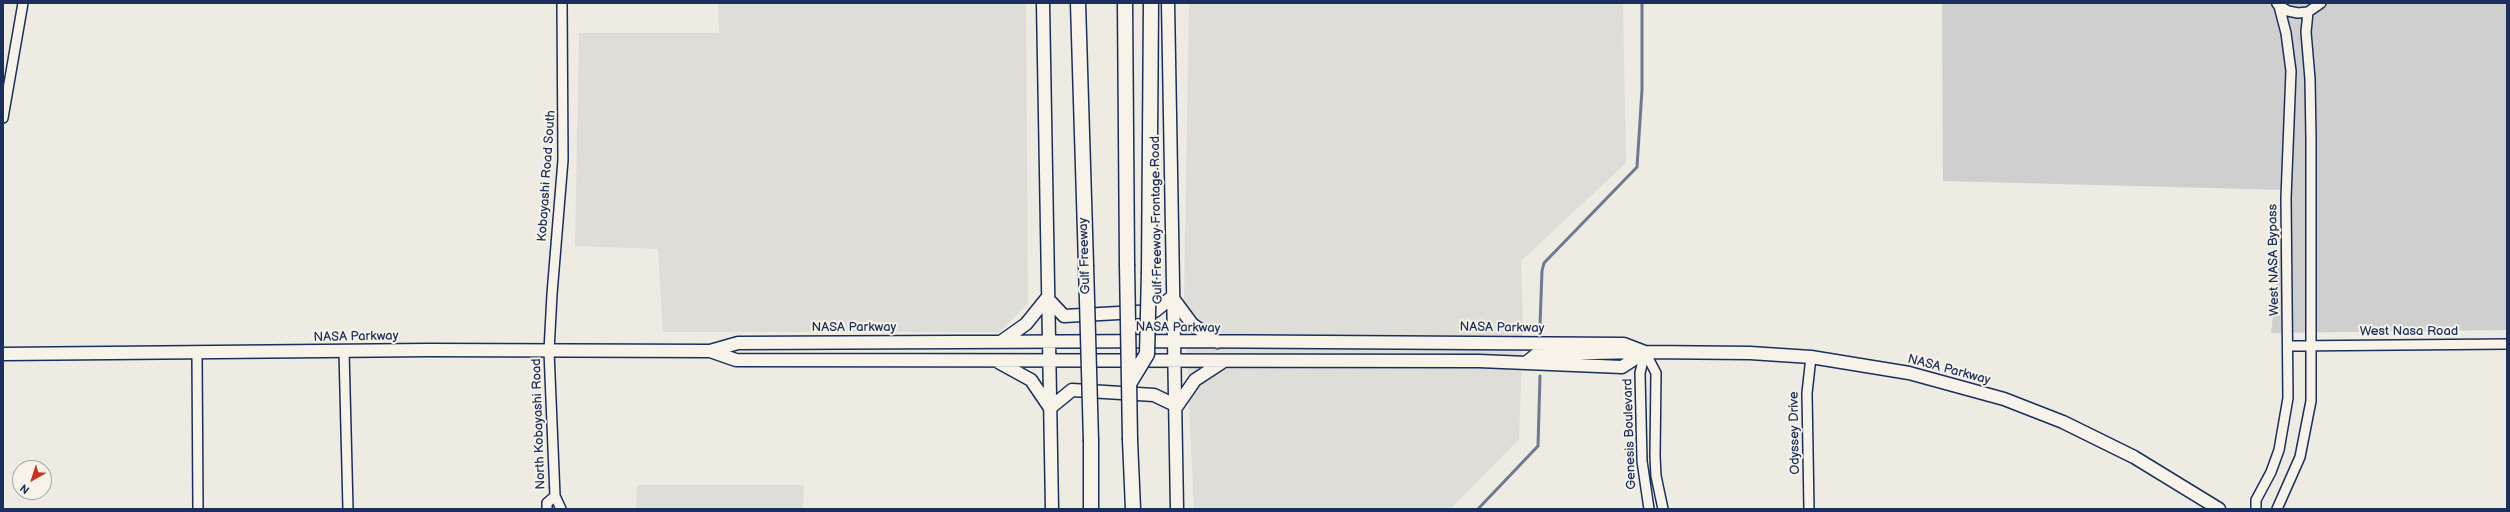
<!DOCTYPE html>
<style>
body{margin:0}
#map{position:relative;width:2510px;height:512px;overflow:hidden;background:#eeebe2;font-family:"Balsamiq Sans",sans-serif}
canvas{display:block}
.frame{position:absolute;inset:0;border:4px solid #1b2f5e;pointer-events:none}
.north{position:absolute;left:12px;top:460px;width:40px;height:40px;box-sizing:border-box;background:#f7f3e8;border:1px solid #9fa5b1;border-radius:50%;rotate:219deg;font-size:11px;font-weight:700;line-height:16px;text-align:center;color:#1b2f5e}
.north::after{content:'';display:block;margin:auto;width:14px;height:18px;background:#c8321e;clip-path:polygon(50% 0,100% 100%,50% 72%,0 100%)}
</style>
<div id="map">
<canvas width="2510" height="512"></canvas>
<div class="frame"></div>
<div class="north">N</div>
</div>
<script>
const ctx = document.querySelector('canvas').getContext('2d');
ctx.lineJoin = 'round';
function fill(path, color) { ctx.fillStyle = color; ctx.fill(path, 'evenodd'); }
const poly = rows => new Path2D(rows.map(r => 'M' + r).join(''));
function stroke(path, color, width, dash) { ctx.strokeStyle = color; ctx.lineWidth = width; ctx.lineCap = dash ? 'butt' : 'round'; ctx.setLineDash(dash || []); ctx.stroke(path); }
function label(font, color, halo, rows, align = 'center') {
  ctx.font = font + ' "Balsamiq Sans",sans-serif'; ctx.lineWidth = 4; ctx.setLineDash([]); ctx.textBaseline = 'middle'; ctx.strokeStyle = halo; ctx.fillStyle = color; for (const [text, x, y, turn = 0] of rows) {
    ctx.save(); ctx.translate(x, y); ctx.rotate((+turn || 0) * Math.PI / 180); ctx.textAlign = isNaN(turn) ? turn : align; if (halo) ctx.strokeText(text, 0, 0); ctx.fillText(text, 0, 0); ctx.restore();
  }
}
const built = poly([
 [718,3,1026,3,1028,303,1000,332,663,332,658,249,575,246,579,33,719,33],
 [1189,3,1623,3,1626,163,1521,261,1523,326,1519,439,1450,509,1194,509,1184,299],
 [637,485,804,485,803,509,636,509]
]);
const green = poly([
 [1942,3,2507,3,2507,330,2271,333,2287,190,1943,181]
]);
const stream = poly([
 [1540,325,1542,271,1544,263,1637,167,1642,90,1642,3],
 [1478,509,1538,446,1540,376]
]);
const minor = poly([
 [2277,4,2288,11,2298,13,2308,12,2321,3],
 [3,118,23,3],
 [2288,346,2507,344],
 [344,351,348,509],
 [1645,352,1656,373,1655,456,1656,476,1663,509],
 [1645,352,1640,373,1642,461,1649,509],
 [197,354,198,509],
 [547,509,547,503,555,496],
 [561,509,555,496,549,351,552,294,563,160,562,3],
 [1809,509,1807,393,1811,357],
 [2256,509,2256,500,2271,472,2279,450,2288,398,2286,198,2291,71,2286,33,2279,6],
 [2277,509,2300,457,2311,401,2311,139,2310,79,2306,32,2308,12]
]);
const major = poly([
 [1043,3,1052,509],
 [1168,3,1177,509],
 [1047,298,1064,316,1155,311,1172,297,1192,324,1217,342],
 [1002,341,1026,324,1047,298],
 [710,351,736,360,1479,361,1622,367,1645,352],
 [3,354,429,350,710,351,738,343,1173,341,1624,344,1645,352],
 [1527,362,1537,354,1645,352,1750,353,1811,357,1909,373,2004,399,2063,422,2134,457,2219,509],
 [1000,363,1031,380,1050,408,1072,390,1154,395,1177,406],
 [1177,406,1195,380,1224,361]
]);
const highway = poly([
 [1078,3,1086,265],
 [1125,3,1127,264],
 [1149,272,1151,3],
 [1130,440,1133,509],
 [1091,441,1091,509]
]);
const highwayBridge = poly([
 [1127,264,1130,440],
 [1086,265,1091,441],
 [1130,382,1147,354,1149,272]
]);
const streetNames = [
 ["Kobayashi Road South",547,176,-86],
 ["Gulf Freeway Frontage Road",1157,220,-91],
 ["Gulf Freeway",1085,256,-92],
 ["West NASA Bypass",2274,260,-91],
 ["NASA Parkway",854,328],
 ["NASA Parkway",1178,328,1],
 ["NASA Parkway",1502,328,1],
 ["West Nasa Road",2409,332],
 ["NASA Parkway",356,337,-1],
 ["NASA Parkway",1949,370,15],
 ["North Kobayashi Road",539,424,-92],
 ["Odyssey Drive",1795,433,-91],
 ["Genesis Boulevard",1630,434,-92]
];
fill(built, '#deddd8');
fill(green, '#cfcfcf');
stroke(stream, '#6e7992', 3);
stroke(minor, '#1b2f5e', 12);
stroke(major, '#1b2f5e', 15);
stroke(highway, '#1b2f5e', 17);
stroke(minor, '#f7f3e8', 9);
stroke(major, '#f7f3e8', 12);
stroke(highway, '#f7f3e8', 14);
stroke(highwayBridge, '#1b2f5e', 17, []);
stroke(highwayBridge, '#f7f3e8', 14);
label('13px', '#1b2f5e', '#f7f3e8', streetNames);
</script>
